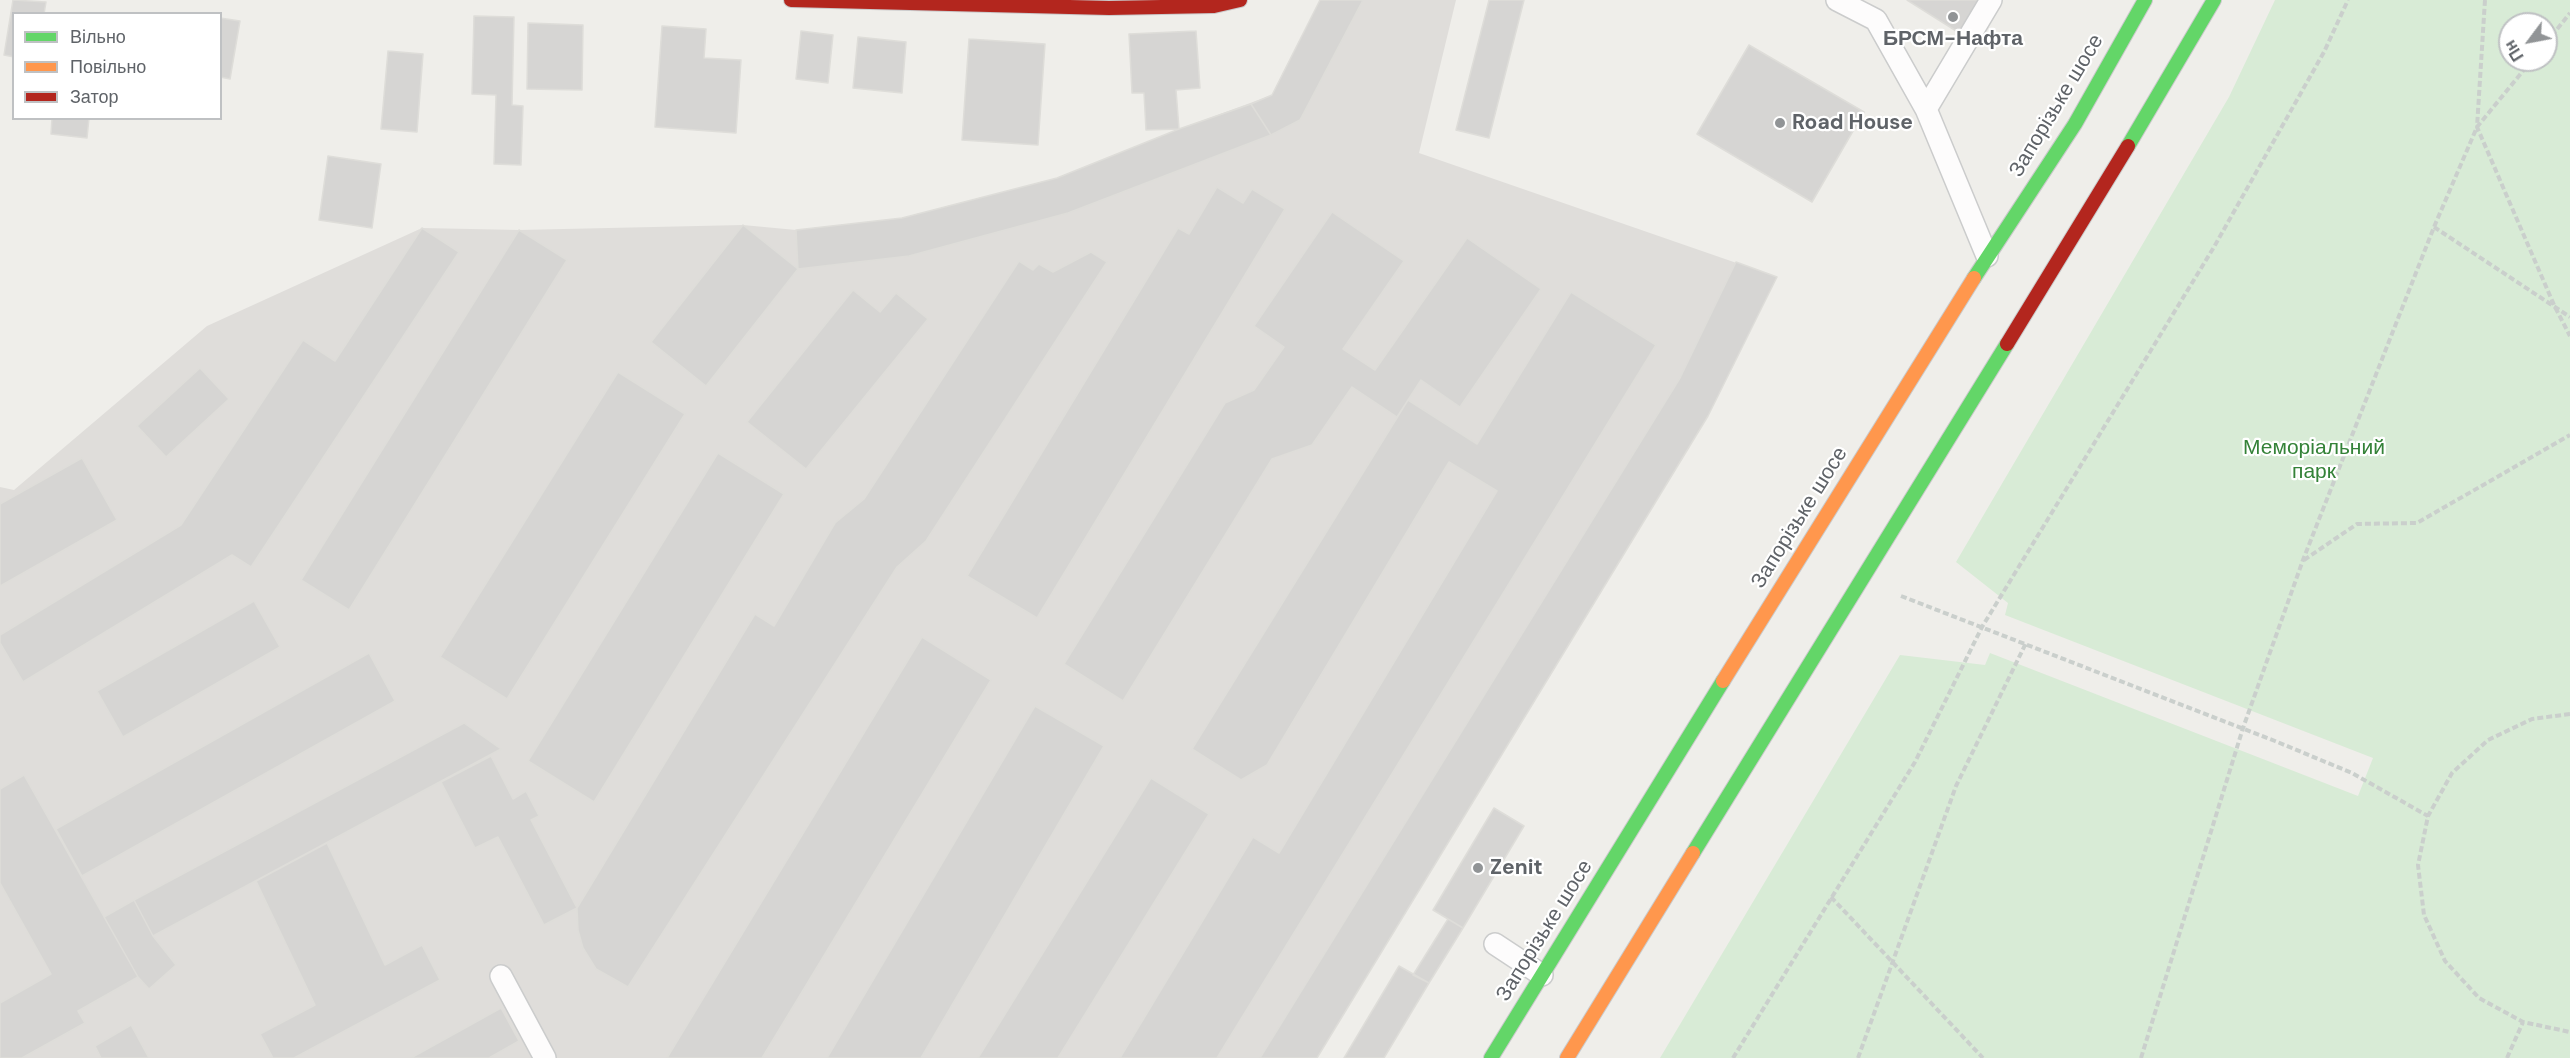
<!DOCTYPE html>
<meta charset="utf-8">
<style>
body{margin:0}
#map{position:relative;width:2570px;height:1058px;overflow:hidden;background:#efeeea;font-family:"DM Sans",sans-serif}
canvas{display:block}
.legend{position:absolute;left:12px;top:12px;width:210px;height:108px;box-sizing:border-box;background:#fff;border:2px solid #bfc1c3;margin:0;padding:8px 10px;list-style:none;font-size:18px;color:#5f6368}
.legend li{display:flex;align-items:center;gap:12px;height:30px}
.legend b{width:30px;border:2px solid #bfc1c3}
.north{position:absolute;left:2498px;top:12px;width:60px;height:60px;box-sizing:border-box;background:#fff;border:2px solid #bfc1c3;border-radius:50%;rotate:238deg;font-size:16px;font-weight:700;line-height:24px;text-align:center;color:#5f6368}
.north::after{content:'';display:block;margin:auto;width:21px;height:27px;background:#919496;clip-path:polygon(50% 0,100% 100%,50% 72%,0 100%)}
</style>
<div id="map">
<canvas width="2570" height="1058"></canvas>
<ul class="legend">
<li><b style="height:8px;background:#63d668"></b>Вільно</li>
<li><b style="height:8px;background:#ff974d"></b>Повільно</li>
<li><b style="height:8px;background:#b3261e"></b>Затор</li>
</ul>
<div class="north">Пн</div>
</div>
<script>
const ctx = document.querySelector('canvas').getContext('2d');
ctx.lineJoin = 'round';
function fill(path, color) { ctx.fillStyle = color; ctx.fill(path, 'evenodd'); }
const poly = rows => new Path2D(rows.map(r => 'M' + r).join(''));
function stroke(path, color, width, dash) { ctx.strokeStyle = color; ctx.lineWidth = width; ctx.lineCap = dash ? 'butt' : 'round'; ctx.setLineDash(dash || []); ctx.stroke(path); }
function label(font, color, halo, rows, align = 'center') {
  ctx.font = font + ' "DM Sans",sans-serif'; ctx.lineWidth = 4.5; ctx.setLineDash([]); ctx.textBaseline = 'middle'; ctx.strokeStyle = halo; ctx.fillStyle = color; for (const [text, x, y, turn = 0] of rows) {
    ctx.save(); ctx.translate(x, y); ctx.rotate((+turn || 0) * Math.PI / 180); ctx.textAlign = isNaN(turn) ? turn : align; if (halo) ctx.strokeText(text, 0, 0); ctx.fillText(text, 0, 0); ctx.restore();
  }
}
const industrial = poly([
 [1320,0,1456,0,1419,153,1777,277,1708,416,1317,1058,0,1058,0,487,14,490,207,326,422,228,519,230,743,225,796,230,902,218,1057,178,1179,129,1272,95]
]);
const green = poly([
 [2275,0,2570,0,2570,1058,1660,1058,1900,655,1985,665,1990,653,2358,796,2373,758,2005,615,2008,603,1956,562,2229,97],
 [2510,24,2546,24,2546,60,2510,60]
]);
const building = poly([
 [13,0,46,2,44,14,14,14,14,57,4,55,13,0],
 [1320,0,1363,0,1300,120,1271,135,1251,104,1272,95,1320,0],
 [1489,0,1524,0,1489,138,1456,130,1489,0],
 [1907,0,1983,0,1961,34,1907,0],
 [474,16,514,17,512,105,523,106,521,165,494,164,496,95,472,94,474,16],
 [220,18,240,21,230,79,220,77,220,18],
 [528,23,583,25,582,90,527,89,528,23],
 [662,26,706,29,704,58,741,60,736,133,655,127,662,26],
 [801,31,833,35,828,83,796,79,801,31],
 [1196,31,1200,88,1176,90,1179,129,1146,130,1144,93,1132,93,1129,34,1196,31],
 [858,37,906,42,902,93,853,88,858,37],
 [969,39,1045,44,1038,145,962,140,969,39],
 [1749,45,1864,112,1812,202,1697,134,1749,45],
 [388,51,423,54,417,132,381,129,388,51],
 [1251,104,1271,135,1068,213,909,256,798,269,796,230,902,218,1057,178,1179,129,1251,104],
 [52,118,89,118,87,138,51,134,52,118],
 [328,156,381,164,372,228,319,220,328,156],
 [1217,187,1243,203,1252,189,1285,209,1037,618,967,576,1178,228,1189,234,1217,187],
 [1332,212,1404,261,1343,349,1375,370,1467,238,1541,289,1460,407,1421,380,1397,417,1352,387,1312,445,1272,459,1123,701,1064,664,1225,403,1254,390,1284,347,1254,326,1332,212],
 [743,225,798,269,706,386,651,342,743,225],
 [422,228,459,252,251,567,232,555,23,682,0,643,0,635,181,525,303,340,335,361,422,228],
 [519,230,567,260,349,610,301,580,519,230],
 [1091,252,1107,262,926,541,897,567,628,987,596,969,583,948,578,930,577,908,755,614,774,626,835,523,864,499,1019,261,1033,270,1039,264,1053,272,1091,252],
 [1736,262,1777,277,1708,416,1317,1058,1260,1058,1680,378,1736,262],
 [853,290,880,312,896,293,928,319,806,469,747,422,853,290],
 [1571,292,1656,345,1217,1058,1120,1058,1253,837,1279,853,1497,491,1449,462,1267,765,1241,780,1192,749,1408,400,1477,444,1571,292],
 [200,368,229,399,166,457,137,426,200,368],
 [618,372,685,414,507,699,440,657,618,372],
 [718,453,784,494,594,802,528,761,718,453],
 [82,458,117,520,0,586,0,504,82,458],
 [254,601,280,647,123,737,97,691,254,601],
 [922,637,991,680,762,1058,667,1058,922,637],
 [369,653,395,701,82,876,56,829,369,653],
 [1035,706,1104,746,921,1058,827,1058,1035,706],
 [464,723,501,749,153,936,134,900,464,723],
 [491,756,513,799,526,791,539,816,531,820,577,908,544,925,498,837,475,848,441,782,491,756],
 [24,775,138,977,78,1011,85,1023,22,1058,0,1058,0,1003,51,974,0,883,0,789,24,775],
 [1151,778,1209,814,1058,1058,978,1058,1151,778],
 [1494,808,1524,826,1463,928,1433,910,1494,808],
 [327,843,385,965,422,945,440,980,294,1058,273,1058,260,1034,315,1005,256,881,327,843],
 [134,900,153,936,176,965,149,989,138,977,104,917,134,900],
 [1448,919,1463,928,1429,983,1413,975,1448,919],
 [1399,966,1429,983,1384,1058,1344,1058,1399,966],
 [501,1008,519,1041,489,1058,411,1058,501,1008],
 [131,1025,149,1058,101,1058,95,1046,131,1025]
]);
const path = poly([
 [2485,0,2477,127,2554,305,2570,336],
 [2546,43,2570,13],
 [2434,227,2570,317],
 [2304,560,2357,524,2417,523,2570,435],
 [1901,596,2275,741,2352,773,2428,816],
 [2570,714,2532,719,2488,740,2452,773,2428,816,2418,865,2424,915,2445,961,2479,998,2523,1022,2570,1032],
 [1831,897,1983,1058],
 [1733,1058,1915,762,1982,627,2214,247,2324,52,2348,0],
 [1858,1058,1956,786,2026,643],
 [2141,1058,2243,728,2303,560,2434,227,2477,127,2532,60],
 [2507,1058,2523,1022]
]);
const lane = poly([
 [1837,0,1876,20,1926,109],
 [1987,256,1926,109,1991,0],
 [1495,944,1542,975],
 [501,976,545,1058]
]);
const fast = poly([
 [2128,146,2214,0],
 [1974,278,2075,124,2145,0],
 [1693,853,2007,344],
 [1491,1058,1723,681]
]);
const slow = poly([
 [1723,681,1974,278],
 [1567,1058,1693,853]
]);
const jam = poly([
 [791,0,1109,8,1214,6,1240,0],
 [2007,344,2128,146]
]);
const markers = [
 [1953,17,6,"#919496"],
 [1780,123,6,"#919496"],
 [1478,868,6,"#919496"]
];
const poiNames = [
 ["БРСМ-Нафта",1953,39,"center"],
 ["Road House",1792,123],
 ["Zenit",1490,868]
];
const streetNames = [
 ["Запорізьке шосе",2057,106,-59],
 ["Запорізьке шосе",1800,518,-58],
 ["Запорізьке шосе",1545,931,-58]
];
const parkNames = [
 ["Меморіальний",2314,448],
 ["парк",2314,472]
];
fill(industrial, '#dfddda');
fill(green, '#d8ebd6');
fill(building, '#d6d5d3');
stroke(building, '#deddd9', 1.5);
stroke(lane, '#cbcccc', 24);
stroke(fast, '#cacacb', 16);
stroke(slow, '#cacacb', 16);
stroke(jam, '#cacacb', 16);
stroke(path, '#cacfcc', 4, [6, 3]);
stroke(lane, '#fdfcfc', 21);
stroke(fast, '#63d668', 14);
stroke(slow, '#ff974d', 14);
stroke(jam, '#b3261e', 14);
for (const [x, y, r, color] of markers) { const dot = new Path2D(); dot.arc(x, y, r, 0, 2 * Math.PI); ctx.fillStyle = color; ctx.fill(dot); stroke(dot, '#fff', 2); }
label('bold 21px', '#5f6368', '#fff', poiNames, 'left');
label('21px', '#5f6368', '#fff', streetNames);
label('21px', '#348238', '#fff', parkNames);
</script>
